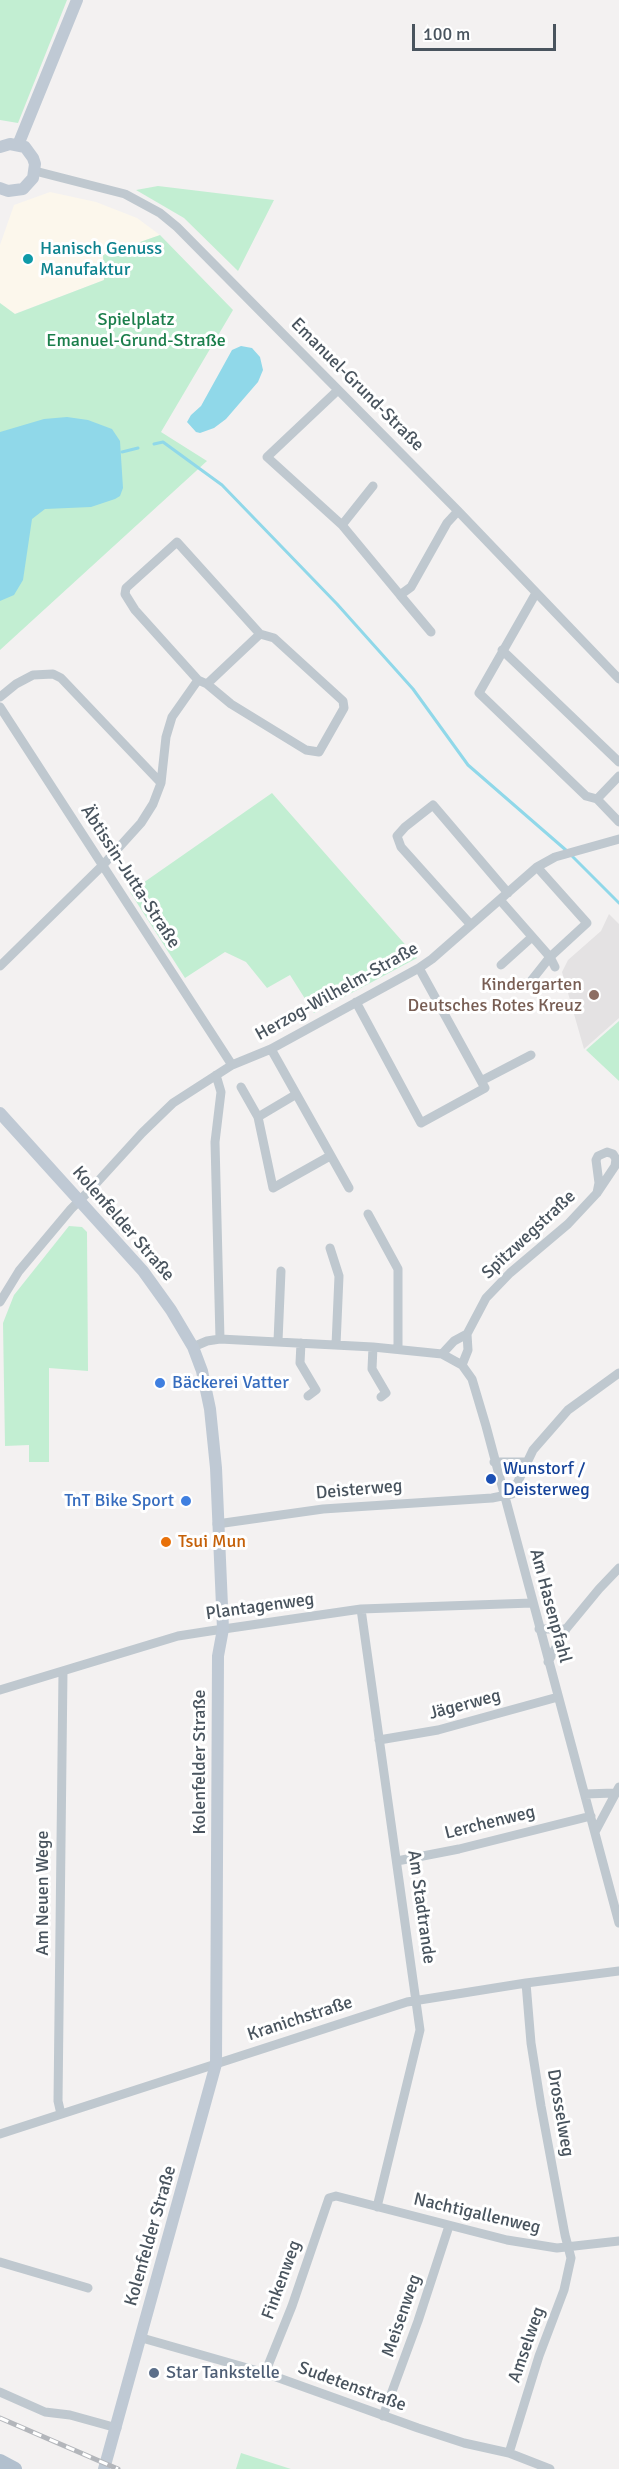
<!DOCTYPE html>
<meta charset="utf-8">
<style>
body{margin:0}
#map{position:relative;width:619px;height:2469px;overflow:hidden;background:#f3f1f1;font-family:Signika,sans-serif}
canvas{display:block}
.scale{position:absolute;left:412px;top:24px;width:144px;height:27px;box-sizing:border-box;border:3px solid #49545e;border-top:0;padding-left:8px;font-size:18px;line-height:21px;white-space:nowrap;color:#49545e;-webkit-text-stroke:4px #fff;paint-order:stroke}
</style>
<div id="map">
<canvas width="619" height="2469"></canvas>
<div class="scale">100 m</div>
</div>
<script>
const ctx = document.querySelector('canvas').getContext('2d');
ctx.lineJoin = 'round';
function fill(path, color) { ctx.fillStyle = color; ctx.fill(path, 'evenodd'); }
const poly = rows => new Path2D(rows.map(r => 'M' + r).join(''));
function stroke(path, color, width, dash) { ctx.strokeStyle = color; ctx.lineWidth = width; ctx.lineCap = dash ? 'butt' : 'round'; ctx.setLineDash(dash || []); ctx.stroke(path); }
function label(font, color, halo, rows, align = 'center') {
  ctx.font = font + ' Signika,sans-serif'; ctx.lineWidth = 6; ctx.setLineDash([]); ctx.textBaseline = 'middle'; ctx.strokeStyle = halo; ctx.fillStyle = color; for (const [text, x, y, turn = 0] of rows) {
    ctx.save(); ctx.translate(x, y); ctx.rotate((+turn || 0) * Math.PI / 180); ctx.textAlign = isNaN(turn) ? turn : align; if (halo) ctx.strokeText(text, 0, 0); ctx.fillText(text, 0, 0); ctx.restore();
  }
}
const commercial = poly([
 [50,192,96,202,137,218,160,235,104,255,104,280,14,314,0,303,0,245,14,205]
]);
const education = poly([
 [609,914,619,924,619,1018,584,1049,562,972,568,960,601,931]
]);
const green = poly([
 [0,0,67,0,18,123,0,120],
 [158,186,274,200,238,271,184,218,136,190],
 [160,235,233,310,161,432,207,461,0,650,0,303,15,314,104,280,103,255],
 [272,793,417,958,314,1013,290,975,267,988,246,962,225,952,185,978,130,892],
 [619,1021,619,1081,586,1050],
 [69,1226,82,1227,87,1232,88,1371,49,1368,49,1462,29,1462,29,1445,5,1446,3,1323,14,1295],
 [241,2453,291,2469,236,2469]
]);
const water = poly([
 [241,346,252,348,260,357,263,370,258,382,226,419,214,428,200,433,196,432,187,422,191,415,201,406,232,350],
 [67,417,88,420,112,429,120,441,123,488,120,496,115,499,91,507,45,509,32,519,23,580,14,595,0,601,0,432,44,419]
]);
const stream = poly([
 [154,444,163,442,222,485,337,604,413,689,468,765,567,851],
 [122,452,138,448],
 [572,856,619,903]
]);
const street = poly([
 [35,171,125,194,160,213,177,227,458,511,619,679],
 [338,390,267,457,342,525,400,595,411,587,447,523,458,511],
 [342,525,373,486],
 [536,593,479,693,586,796,597,799,619,822],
 [400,595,431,632],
 [502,650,619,762],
 [198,680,135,610,125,594,126,588,177,542,260,634],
 [207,684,231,704,306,750,319,752,344,708,343,701,274,638,260,634],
 [0,697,16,684,33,675,53,674,61,678,161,783],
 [0,707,232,1065],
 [597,799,619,776],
 [500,900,550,957,555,967],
 [471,925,401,847,397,836,405,827,433,805,508,893],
 [501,965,532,937],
 [0,966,103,865,141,823,153,804,161,783,166,737,172,717,198,680,207,684,260,634],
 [527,986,550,957,587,923,537,867],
 [356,1002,421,1123,485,1088,419,968],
 [271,1049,349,1188],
 [216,1075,221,1092,215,1142,220,1339],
 [481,1081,531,1055],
 [241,1087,258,1117],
 [295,1095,258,1117,273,1188,330,1156],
 [368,1214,398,1269,398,1349],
 [330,1248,339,1276,336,1345],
 [0,1302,19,1271,71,1209,91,1189,142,1133,173,1103,232,1065,271,1049,419,968,432,959,537,867,555,857,619,839],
 [278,1341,281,1271],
 [301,1343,300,1363,316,1390,308,1396],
 [193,1347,207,1341,220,1339,373,1347,442,1354,462,1365,472,1379,486,1426,619,1923],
 [373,1347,372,1369,386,1393,381,1397],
 [442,1354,454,1341,467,1334],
 [462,1365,468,1350,467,1334,486,1298,510,1273,568,1224,597,1193,615,1166,616,1159,613,1154,607,1152,598,1156,596,1160,599,1183,597,1193],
 [494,1462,526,1462],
 [217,1524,323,1509,492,1498,512,1494,533,1450,568,1410,619,1373],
 [361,1609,420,2030,377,2207],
 [539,1629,566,1629],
 [548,1662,566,1629,599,1589,619,1568],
 [0,1690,178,1636,210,1631,361,1609,532,1603],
 [379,1740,438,1730,558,1697],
 [585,1794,614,1793],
 [595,1832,619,1787],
 [397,1861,459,1849,591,1816],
 [61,2114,58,2101,63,1671],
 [0,2134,407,2002,526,1983,619,1971],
 [0,2262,88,2288],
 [142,2338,265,2373,418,2428,464,2443,509,2453,550,2469],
 [265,2373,292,2306,329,2198,336,2196,507,2240,557,2248,619,2241],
 [0,2392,45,2412,70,2415,117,2428],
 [383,2416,418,2321,449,2226],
 [509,2453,539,2356,564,2290,571,2258,565,2235,541,2106,531,2043,526,1983]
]);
const secondary = poly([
 [18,145,77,0],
 [0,147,10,144,25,147,33,158,35,164,33,178,23,189,8,191,0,188],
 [0,1113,143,1271,171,1310,193,1347,202,1371,210,1409,216,1468,223,1629,218,1656,216,2064,104,2469]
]);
const primary = poly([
 [0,2461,15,2469]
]);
const rail = poly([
 [0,2418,118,2469]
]);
const markers = [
 [28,259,6,"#0f9aa8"],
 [594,995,6,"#8d6e63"],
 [160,1383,6,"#3f7fe0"],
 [491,1479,6,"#1a4fb4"],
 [186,1501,6,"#3f7fe0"],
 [166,1542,6,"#e8710a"],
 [154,2373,6,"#5c6f8a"]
];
const cultureNames = [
 ["Hanisch Genuss",40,249],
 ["Manufaktur",40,270]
];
const parkNames = [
 ["Spielplatz",136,320],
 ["Emanuel-Grund-Straße",136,341]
];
const streetNames = [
 ["Emanuel-Grund-Straße",357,385,45],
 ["Äbtissin-Jutta-Straße",130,877,57],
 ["Herzog-Wilhelm-Straße",337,992,-29],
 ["Kolenfelder Straße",123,1224,49],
 ["Spitzwegstraße",529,1235,-43],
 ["Deisterweg",359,1490,-5],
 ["Am Hasenpfahl",550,1606,75],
 ["Plantagenweg",260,1607,-8],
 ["Jägerweg",465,1705,-15],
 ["Kolenfelder Straße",200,1762,-90],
 ["Lerchenweg",490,1823,-14],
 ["Am Neuen Wege",43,1893,-90],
 ["Am Stadtrande",421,1907,82],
 ["Kranichstraße",300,2019,-18],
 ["Drosselweg",560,2113,80],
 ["Nachtigallenweg",477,2214,13],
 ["Kolenfelder Straße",151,2236,-74],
 ["Finkenweg",282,2280,-70],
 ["Meisenweg",402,2316,-71],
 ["Amselweg",527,2345,-71],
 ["Sudetenstraße",352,2387,20]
];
const educationNames = [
 ["Kindergarten",582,985],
 ["Deutsches Rotes Kreuz",582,1006]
];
const shopNames = [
 ["Bäckerei Vatter",172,1383],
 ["TnT Bike Sport",174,1501,"right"]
];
const transitNames = [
 ["Wunstorf /",503,1469],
 ["Deisterweg",503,1490]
];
const foodNames = [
 ["Tsui Mun",178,1542]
];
const serviceNames = [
 ["Star Tankstelle",166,2373]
];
fill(commercial, '#fcf7ec');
fill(education, '#e4e2e3');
fill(green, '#c2eed2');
fill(water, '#90d8e9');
stroke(stream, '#90d8e9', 3);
stroke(street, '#bfc8cf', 9);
stroke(secondary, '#bfc9d4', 12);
stroke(primary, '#b2c0ce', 14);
stroke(rail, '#b3b6bb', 5);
stroke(rail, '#fff', 3, [9]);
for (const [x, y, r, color] of markers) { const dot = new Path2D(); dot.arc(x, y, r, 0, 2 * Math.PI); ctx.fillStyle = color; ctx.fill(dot); stroke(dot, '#fff', 2); }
label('18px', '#0d838f', '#fff', cultureNames, 'left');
label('18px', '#1b7e4b', '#fff', parkNames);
label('18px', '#49545e', '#fff', streetNames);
label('18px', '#785e54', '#fff', educationNames, 'right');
label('18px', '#366cbe', '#fff', shopNames, 'left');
label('18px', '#164399', '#fff', transitNames, 'left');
label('18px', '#c56008', '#fff', foodNames, 'left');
label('18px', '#4e5e75', '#fff', serviceNames, 'left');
</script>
